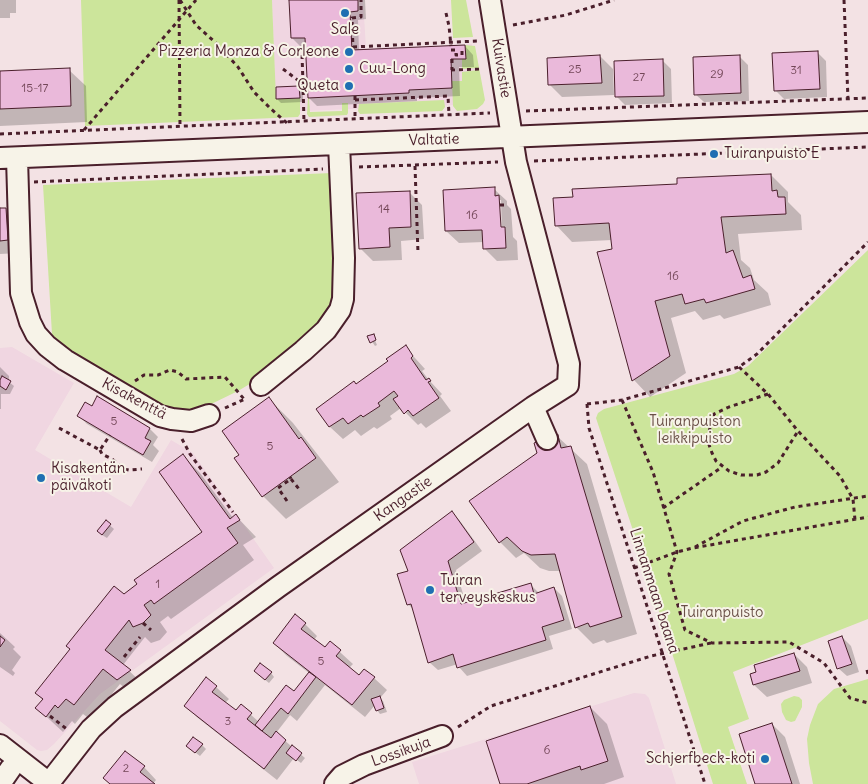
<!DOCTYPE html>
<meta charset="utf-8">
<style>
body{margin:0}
canvas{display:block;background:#f3e2e4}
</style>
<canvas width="868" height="784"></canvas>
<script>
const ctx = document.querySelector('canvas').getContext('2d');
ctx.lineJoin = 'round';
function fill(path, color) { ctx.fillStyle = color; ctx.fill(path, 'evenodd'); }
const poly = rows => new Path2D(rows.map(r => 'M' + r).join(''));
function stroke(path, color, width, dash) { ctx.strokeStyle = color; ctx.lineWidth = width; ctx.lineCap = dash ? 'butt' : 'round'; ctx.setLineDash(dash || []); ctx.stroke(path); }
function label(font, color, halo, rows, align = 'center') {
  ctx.font = font + ' Delius,sans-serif'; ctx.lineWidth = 4; ctx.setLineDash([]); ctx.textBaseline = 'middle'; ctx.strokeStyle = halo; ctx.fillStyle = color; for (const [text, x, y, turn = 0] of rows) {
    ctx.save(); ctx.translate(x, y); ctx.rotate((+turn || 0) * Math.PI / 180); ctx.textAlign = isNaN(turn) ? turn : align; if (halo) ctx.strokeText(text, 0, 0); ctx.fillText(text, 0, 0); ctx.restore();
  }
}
const built = poly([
 [272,0,363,0,366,48,472,44,481,104,276,112],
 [12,347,74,383,35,450,131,507,171,440,193,453,274,568,100,694,54,744,47,750,41,751,37,750,0,721,0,348],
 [634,693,645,694,649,698,676,784,419,784,412,762]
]);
const green = poly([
 [81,0,272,0,276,99,300,98,300,114,298,117,85,126],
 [451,0,466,0,473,37,453,38],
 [465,45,475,46,485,100,483,104,477,109,457,111,453,106,452,81,462,81,462,72,478,70,477,68,462,69,462,59,466,58],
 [308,98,309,98,310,112,342,111,342,103,348,103,348,113,347,115,309,117,307,114],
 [444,100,445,107,442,111,360,114,358,111,359,104],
 [332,173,336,259,332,301,328,313,320,323,253,382,238,391,201,409,189,412,165,409,73,355,57,343,52,334,43,185],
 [868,250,868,619,733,672,749,719,728,727,747,784,713,784,646,570,596,418,598,413,604,409,734,374,748,366],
 [868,679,868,784,813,784,809,763,807,739,810,725,818,704,834,689],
 [794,696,799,697,802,700,802,707,795,721,791,722,786,720,782,712,781,704,784,700]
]);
const shadow = poly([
 [0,0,16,0,16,13,10,13,10,18,0,18],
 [290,0,365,0,366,19,358,20,359,51,465,46,473,55,474,67,459,67,460,96,417,98,417,101,317,106,309,98,306,46,300,46,292,38],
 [817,52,826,61,827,97,784,99,776,91],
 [600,56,613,69,614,95,562,97,550,85],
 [739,56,748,65,749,101,704,102,695,94],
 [662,60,671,69,672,103,625,105,617,97],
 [69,70,86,86,87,122,0,126,0,73],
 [299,87,303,91,303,102,281,103,277,99],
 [771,175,788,192,788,202,801,215,802,230,738,234,741,260,750,268,754,280,768,293,771,305,724,319,720,315,703,320,695,311,671,318,686,373,650,397,634,380,599,253,613,250,612,240,572,242,556,225,574,198],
 [494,189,507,201,507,205,511,209,513,237,517,241,518,260,497,261,484,248,484,242,459,243,446,231],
 [498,200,501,200,502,233,500,233],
 [409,192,422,205,424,239,401,241,402,260,373,261,360,248],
 [0,209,6,209,19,222,20,253,0,254],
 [373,335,376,338,374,338,377,345,375,346,369,337],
 [405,347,425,369,422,371,428,379,442,394,440,396,451,411,426,428,421,423,418,425,401,408,390,416,392,419,377,429,374,427,361,436,355,430,343,439,330,427,317,409,356,385,390,361],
 [0,367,9,376,9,382,14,386,10,394,1,394,1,409,0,409],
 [98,398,150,429,158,437,153,445,159,451,152,462,87,424,78,415,92,408],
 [269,399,293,423,339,482,286,519,263,496,240,455],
 [558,437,587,464,637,634,607,643,604,640,593,644,576,627,560,571,549,571,540,568,524,553,516,558,500,542,539,453],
 [183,456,200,473,233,518,236,516,256,537,243,545,254,560,171,619,168,616,160,622,167,632,160,640,151,643,145,637,123,665,147,688,134,696,120,684,91,720,83,714,75,724,72,721,63,732,37,708,43,700,36,693,124,596,204,532],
 [452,513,460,521,482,551,456,570,466,604,530,584,539,593,554,588,562,596,572,629,549,636,553,649,467,676,459,667,458,664,438,670,429,662,414,610,408,604,409,571],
 [106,522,114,529,107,538,102,535],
 [305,624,317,636,314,640,325,649,330,643,353,664,349,668,359,676,374,678,387,690,380,698,383,701,387,712,380,714,377,710,375,705,365,717,325,685,297,721,290,715,276,733,305,758,301,763,294,758,277,780,198,718,186,706,216,687,229,699,225,703,236,712,241,706,259,722,294,693,309,673,287,656,274,643],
 [0,633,15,647,13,649,21,657,12,670,15,673,13,676,0,667],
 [842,637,851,646,859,672,847,676,838,668],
 [794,654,807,667,812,683,767,697,754,685],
 [271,673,274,677,269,683,259,675],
 [590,707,607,724,624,777,604,784,501,784],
 [772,724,785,737,800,784,756,784],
 [202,745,206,749,200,756,192,750],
 [144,767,156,780,153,784,111,784]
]);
const building = poly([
 [289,0,358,0,358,11,350,12,352,50,465,45,466,59,451,59,452,88,409,90,409,93,308,98,305,38,291,38,289,0],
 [818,51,820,89,774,91,772,53,818,51],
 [600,55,602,83,548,85,547,58,600,55],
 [740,55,741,93,694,95,693,57,740,55],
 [663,59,664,96,615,97,614,61,663,59],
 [70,68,71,106,0,109,0,71,70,68],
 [299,86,300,98,276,99,276,87,299,86],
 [771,174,772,191,777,190,778,197,785,197,786,214,721,217,726,253,733,250,743,278,751,275,755,289,706,303,704,299,685,304,682,294,655,301,670,356,632,381,597,252,612,249,609,223,555,226,553,198,573,197,572,189,677,184,677,178,771,174],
 [495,187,495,196,499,195,501,227,505,227,506,248,483,249,482,230,445,231,443,190,495,187],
 [410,191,411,227,389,228,390,247,359,249,356,193,410,191],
 [0,208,6,208,8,240,0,241,0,208],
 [374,334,376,340,370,343,367,336,374,334],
 [406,345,413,356,411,358,426,380,429,378,431,381,428,382,439,398,413,416,408,410,404,414,393,399,398,396,394,391,378,403,380,406,363,417,361,415,348,424,343,418,329,427,316,409,354,381,356,384,388,361,386,359,406,345],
 [2,376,11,381,6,390,0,386,0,380,2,376],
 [97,396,150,428,145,438,151,441,143,455,77,416,85,402,92,406,97,396],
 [269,397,299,439,301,437,316,458,262,497,234,458,239,455,222,431,269,397],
 [558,435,561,448,571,446,622,617,590,627,588,623,575,628,555,554,531,555,522,551,507,537,499,543,469,501,537,453,534,443,558,435],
 [183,454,230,519,236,514,240,520,227,528,238,543,154,604,151,600,144,605,151,615,143,623,133,627,129,620,105,650,131,670,117,680,103,669,74,705,66,699,58,708,55,705,46,717,35,708,43,699,35,693,70,649,66,646,114,586,124,594,137,584,134,580,202,532,159,472,183,454],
 [452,511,474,542,448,561,461,604,531,583,534,594,554,587,564,620,542,627,546,640,457,668,453,654,428,663,411,604,407,605,397,574,408,571,400,550,452,511],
 [106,520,111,524,102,535,97,531,106,520],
 [295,614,306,623,301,629,325,647,330,641,341,650,336,656,359,675,364,669,375,677,352,705,273,643,295,614],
 [0,636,5,640,0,647,0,636],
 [842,636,852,664,837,669,828,641,842,636],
 [794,653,800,671,753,685,750,674,756,672,754,665,794,653],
 [260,663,272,672,265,680,254,671,260,663],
 [309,672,316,677,288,714,281,708,262,731,255,725,286,685,294,691,309,672],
 [206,677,217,686,212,692,236,710,241,704,252,713,247,719,262,731,271,738,276,731,286,740,264,769,184,706,206,677],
 [380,696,384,708,376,711,371,699,380,696],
 [590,706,608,761,581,770,580,766,527,784,500,784,486,741,590,706],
 [772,723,792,784,755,784,739,734,772,723],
 [193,737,203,744,195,753,186,746,193,737],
 [292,745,302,753,296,761,286,753,292,745],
 [125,751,145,766,140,772,155,784,110,784,103,778,125,751]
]);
const path = poly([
 [179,0,180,127],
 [180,0,196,25,217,44,238,67,254,92,271,109,287,123],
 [844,0,848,99],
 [446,13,449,26,451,46],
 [513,25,566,15,614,0],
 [353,47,477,41],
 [353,50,352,18,361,17,361,0],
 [451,50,456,50,456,55,462,55,462,48],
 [452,59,452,70],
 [283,69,303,84,304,122],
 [451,70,483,69],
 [303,83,302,55,306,55],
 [355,96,355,119],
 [355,100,448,96,449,115],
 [526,111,868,98],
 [84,130,196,0],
 [0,134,490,113],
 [534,161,868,147],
 [415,166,418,253],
 [359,167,498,162],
 [34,182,323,169],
 [500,205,508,205],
 [739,367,768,394,798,431,840,476,853,499,855,520],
 [135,381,144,375,158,375,170,370,178,372,186,379,225,377,244,399],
 [768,394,729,407,714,414,710,427,708,442,712,453,716,461,729,471,741,475,757,475,766,472,778,463,798,431],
 [622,400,653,472,677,552,669,574,685,630,712,643,789,642,824,663,850,698,868,703],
 [587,404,589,428,705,784],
 [587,404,622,400,739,367,757,354,868,242],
 [225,408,245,399],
 [59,428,100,450,110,435],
 [182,439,190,454,233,512],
 [100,450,102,454,112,459,124,469,129,470,142,469],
 [291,479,299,489],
 [287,501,278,488,291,479,290,477],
 [663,508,722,467],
 [695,547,743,521,795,507,868,496],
 [634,568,677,552,693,548,868,517],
 [143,623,151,630],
 [124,657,140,637],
 [867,670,868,674],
 [50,716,68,730],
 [458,727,491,706,651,656,711,643]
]);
const minor = poly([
 [0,158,868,122],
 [17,158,21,293,30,322,36,334,47,346,65,360,160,416,172,419,191,421,209,415],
 [261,385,303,351,326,330,340,310,343,299,344,258,339,144],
 [533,407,547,439],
 [0,745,50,784],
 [49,783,91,729,115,707,278,587,533,407,568,385,569,364,516,162,490,0],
 [0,784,11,768],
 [335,784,342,776,364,765,442,736]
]);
const markers = [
 [345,13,5,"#1f6fb2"],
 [349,52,5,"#1f6fb2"],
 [349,69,5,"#1f6fb2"],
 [349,86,5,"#1f6fb2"],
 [714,154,5,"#1f6fb2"],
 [41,478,5,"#1f6fb2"],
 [430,590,5,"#1f6fb2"],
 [765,759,5,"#1f6fb2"]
];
const numberNames = [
 ["25",575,70],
 ["31",796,71],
 ["29",717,75],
 ["27",639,78],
 ["15-17",35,89],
 ["14",384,210],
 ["16",472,216],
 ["16",673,277],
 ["5",114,422],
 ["5",270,447],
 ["1",158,585],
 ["5",321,662],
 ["3",228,722],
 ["6",547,751],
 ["2",126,769]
];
const poiNames = [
 ["Sale",345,30,"center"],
 ["Pizzeria Monza & Corleone",339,52,"right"],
 ["Cuu-Long",359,69],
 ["Queta",339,86,"right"],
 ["Tuiranpuisto E",724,154],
 ["Kisakentän",51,469],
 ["päiväkoti",51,486],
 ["Tuiran",440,581],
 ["terveyskeskus",440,598],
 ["Schjerfbeck-koti",755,759,"right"]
];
const streetNames = [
 ["Kuivastie",501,68,81],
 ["Valtatie",434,140,-2],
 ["Kisakenttä",134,399,28],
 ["Kangastie",403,499,-35],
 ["Linnanmaan baana",654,591,72],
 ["Lossikuja",401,752,-20]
];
const parkNames = [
 ["Tuiranpuiston",695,422],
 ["leikkipuisto",695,439],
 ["Tuiranpuisto",722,613]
];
fill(built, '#f0d6e1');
fill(green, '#cce59b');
fill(shadow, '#0003');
fill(building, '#eab9da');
stroke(building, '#4a1f2b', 1);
stroke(minor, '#4a1f2b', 24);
stroke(path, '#4a1f2b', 3, [4, 4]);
stroke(minor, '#f7f3e8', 20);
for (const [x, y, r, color] of markers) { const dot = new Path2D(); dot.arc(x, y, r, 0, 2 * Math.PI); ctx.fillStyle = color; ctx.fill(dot); stroke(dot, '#f7f3e8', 2); }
label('12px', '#724657', null, numberNames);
label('15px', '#4a1f2b', '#f7f3e8', poiNames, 'left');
label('15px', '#4a1f2b', '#f7f3e8', streetNames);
label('15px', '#6a5047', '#f7f3e8', parkNames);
</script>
